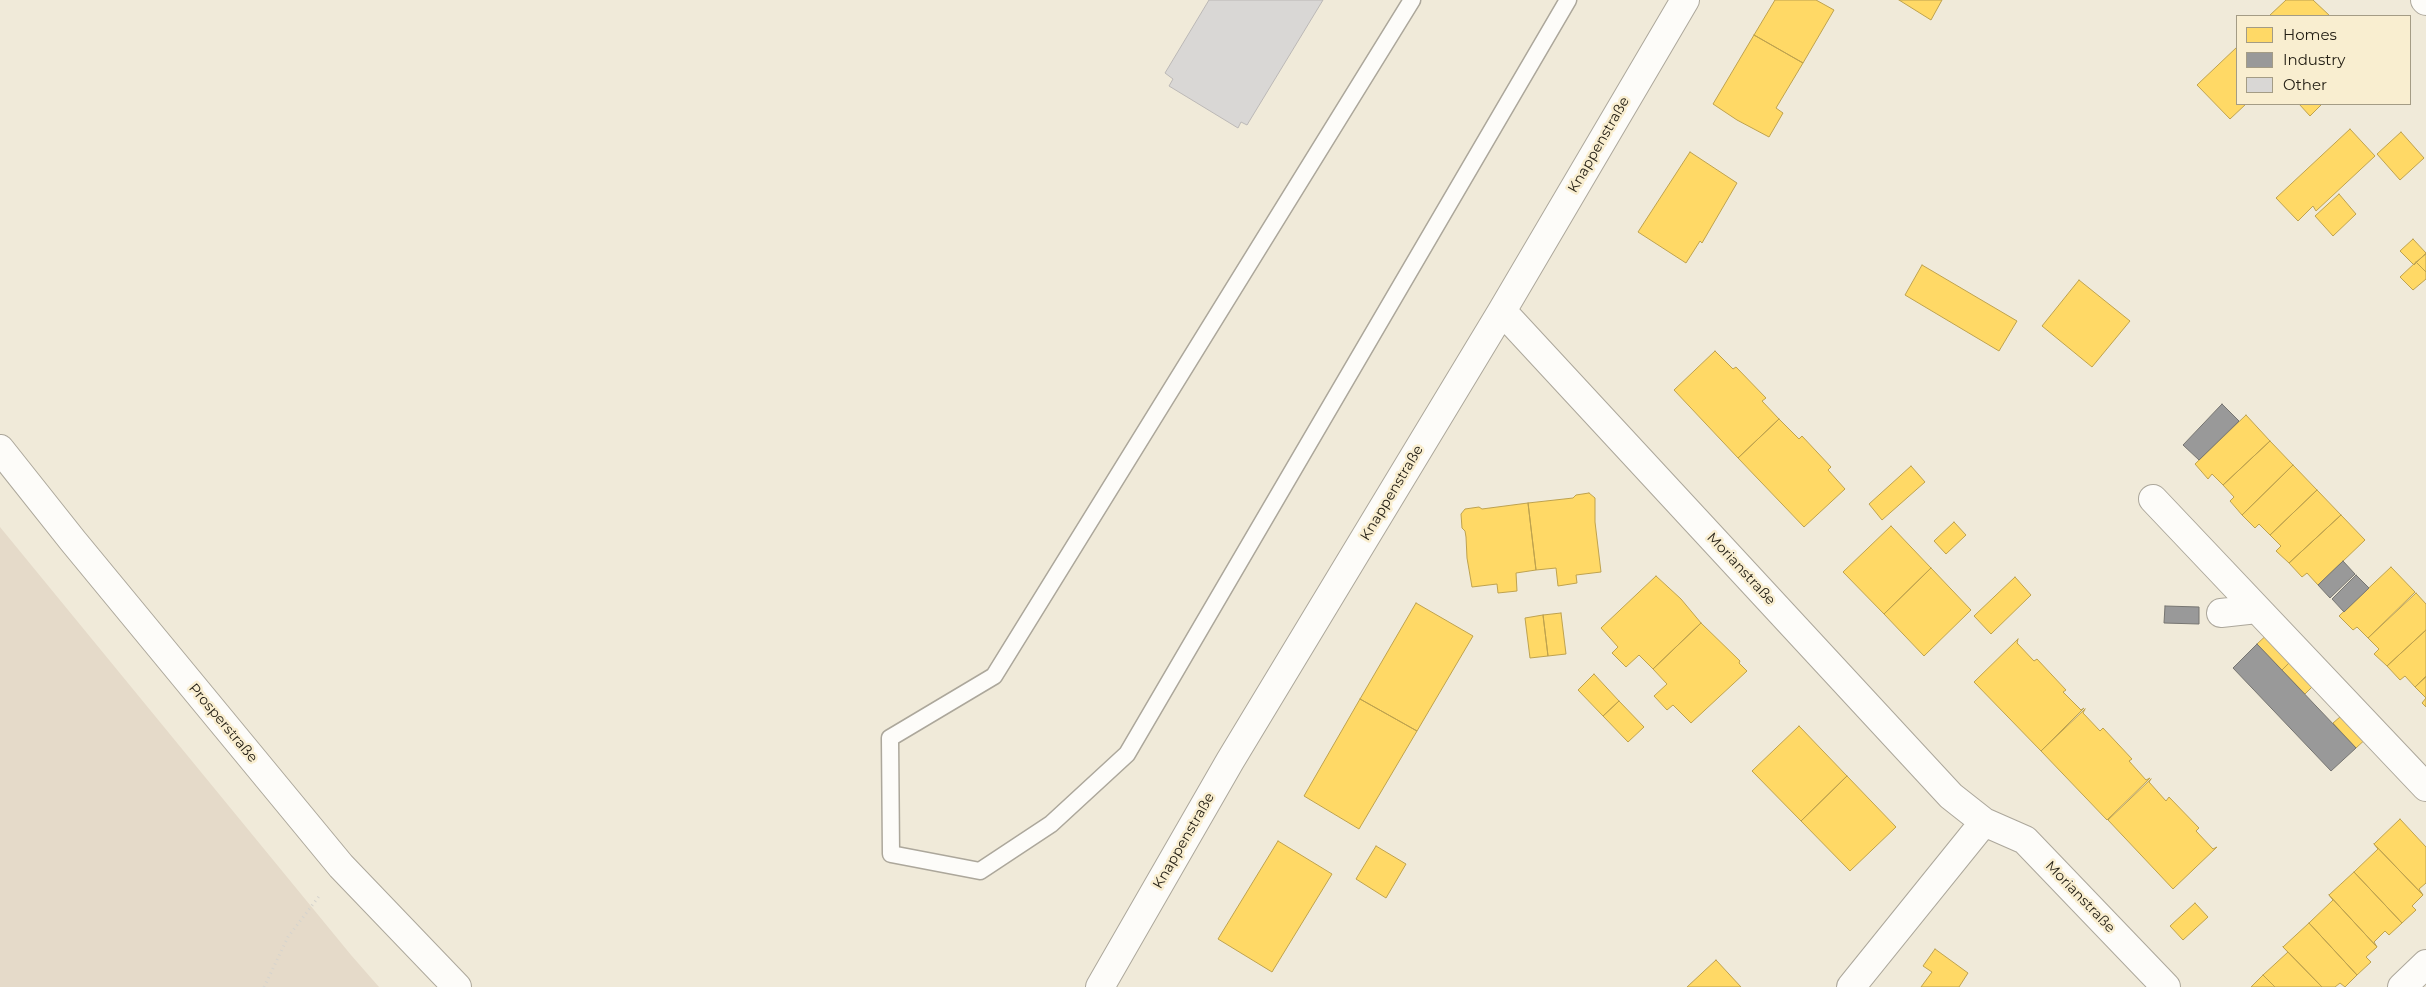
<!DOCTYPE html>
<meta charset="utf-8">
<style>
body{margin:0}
#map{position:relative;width:2426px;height:987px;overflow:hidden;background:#f0ead9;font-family:Montserrat,sans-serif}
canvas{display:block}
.legend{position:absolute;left:2236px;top:15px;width:175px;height:90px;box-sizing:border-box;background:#f9eed0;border:1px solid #a49c85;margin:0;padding:6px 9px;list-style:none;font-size:15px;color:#252015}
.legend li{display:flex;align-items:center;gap:10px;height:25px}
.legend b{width:25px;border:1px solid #a49c85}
</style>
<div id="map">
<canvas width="2426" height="987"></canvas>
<ul class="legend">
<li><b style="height:14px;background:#ffd966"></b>Homes</li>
<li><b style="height:14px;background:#999"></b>Industry</li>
<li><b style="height:14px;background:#d9d7d5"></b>Other</li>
</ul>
</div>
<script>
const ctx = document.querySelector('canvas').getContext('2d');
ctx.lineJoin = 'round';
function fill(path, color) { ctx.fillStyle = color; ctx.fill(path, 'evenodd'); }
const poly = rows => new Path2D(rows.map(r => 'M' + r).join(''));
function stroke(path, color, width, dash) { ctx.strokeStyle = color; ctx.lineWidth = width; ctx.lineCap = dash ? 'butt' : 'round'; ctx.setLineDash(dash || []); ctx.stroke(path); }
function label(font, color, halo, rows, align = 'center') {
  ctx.font = font + ' Montserrat,sans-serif'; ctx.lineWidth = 5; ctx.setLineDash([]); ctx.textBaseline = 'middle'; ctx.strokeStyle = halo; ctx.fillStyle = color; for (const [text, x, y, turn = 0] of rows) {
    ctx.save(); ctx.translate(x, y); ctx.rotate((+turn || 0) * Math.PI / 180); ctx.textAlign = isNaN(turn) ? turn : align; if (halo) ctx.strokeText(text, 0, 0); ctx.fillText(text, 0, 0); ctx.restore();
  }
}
const industrial = poly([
 [0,527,351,955,379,987,0,987]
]);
const homes = poly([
 [1775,0,1816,0,1834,10,1803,63,1754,35,1775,0],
 [1899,0,1942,0,1931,20,1899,0],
 [2286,0,2313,0,2330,16,2269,16,2286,0],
 [1754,35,1803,63,1776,108,1783,113,1769,137,1737,120,1713,104,1754,35],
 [2237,47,2237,104,2246,104,2230,119,2197,85,2237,47],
 [2299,104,2322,104,2310,116,2299,104],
 [2350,129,2375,156,2316,211,2313,206,2298,221,2276,198,2350,129],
 [2401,132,2424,158,2400,180,2377,154,2401,132],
 [1690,152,1737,183,1702,243,1700,241,1686,263,1638,232,1690,152],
 [2339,194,2356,214,2333,236,2315,216,2339,194],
 [2413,239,2426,253,2414,265,2400,251,2413,239],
 [2426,254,2426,272,2416,262,2426,254],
 [2416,262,2426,272,2426,279,2413,290,2400,277,2416,262],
 [1922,265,2017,321,1999,351,1905,295,1922,265],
 [2079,280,2130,321,2092,367,2042,326,2079,280],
 [1715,351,1733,369,1736,367,1766,398,1762,401,1779,419,1738,458,1674,390,1715,351],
 [2246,415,2270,441,2223,485,2212,474,2208,479,2195,464,2246,415],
 [1779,419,1799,439,1802,436,1831,467,1828,470,1845,489,1804,527,1738,458,1779,419],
 [2270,441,2293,465,2242,515,2230,501,2234,497,2223,485,2270,441],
 [2293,465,2317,490,2270,535,2259,524,2255,528,2242,515,2293,465],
 [1911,466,1925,482,1882,520,1869,504,1911,466],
 [2317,490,2341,515,2289,563,2276,551,2281,546,2270,535,2317,490],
 [1589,493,1595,498,1595,522,1601,572,1576,575,1577,583,1558,586,1556,568,1536,570,1528,503,1573,498,1576,495,1589,493],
 [1528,503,1536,570,1516,573,1517,591,1498,593,1497,584,1472,587,1467,558,1466,537,1465,531,1462,528,1461,514,1465,509,1479,507,1482,509,1528,503],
 [2341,515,2365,540,2318,585,2307,573,2302,577,2289,563,2341,515],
 [1954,522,1966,535,1946,554,1934,541,1954,522],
 [1891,526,1931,568,1884,614,1843,572,1891,526],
 [2391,567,2415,592,2368,638,2357,627,2353,630,2339,616,2391,567],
 [1931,568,1971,610,1924,656,1884,614,1931,568],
 [1656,576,1681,599,1701,623,1653,669,1639,655,1626,667,1612,653,1618,647,1601,628,1656,576],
 [2015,577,2031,595,1991,634,1974,616,2015,577],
 [2416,593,2426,604,2426,630,2387,666,2374,654,2379,649,2368,638,2416,593],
 [1416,603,1473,636,1417,731,1360,699,1416,603],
 [1561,613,1566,654,1548,656,1543,615,1561,613],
 [1543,615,1548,656,1530,658,1525,618,1543,615],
 [1701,623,1740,661,1739,663,1747,671,1691,723,1673,705,1667,710,1654,696,1667,684,1653,669,1701,623],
 [2426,630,2426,676,2415,687,2405,676,2400,680,2387,666,2426,630],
 [2271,631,2296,656,2282,670,2257,644,2271,631],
 [2018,639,2017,643,2034,661,2037,659,2066,690,2063,692,2081,710,2084,708,2041,751,1974,682,2018,639],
 [2296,656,2319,680,2305,694,2282,670,2296,656],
 [1594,674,1619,701,1603,716,1578,690,1594,674],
 [2426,677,2426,707,2422,703,2426,698,2415,687,2426,677],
 [1360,699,1417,731,1359,829,1304,796,1360,699],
 [1619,701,1644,727,1628,742,1603,716,1619,701],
 [2085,709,2083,713,2100,731,2103,728,2132,759,2129,761,2146,780,2150,778,2107,820,2041,751,2085,709],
 [2347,711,2370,735,2356,748,2333,723,2347,711],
 [1799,726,1847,776,1801,821,1752,771,1799,726],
 [1847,776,1896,827,1850,871,1801,821,1847,776],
 [2151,779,2149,782,2166,801,2169,797,2199,828,2196,831,2213,849,2217,847,2173,889,2108,820,2151,779],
 [2400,819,2426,847,2426,883,2419,889,2423,895,2374,844,2400,819],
 [1278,841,1332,874,1272,972,1218,939,1278,841],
 [2374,844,2423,895,2412,906,2416,910,2402,923,2354,872,2378,849,2374,844],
 [1376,846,1406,864,1386,898,1356,879,1376,846],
 [2354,872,2402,923,2389,935,2385,931,2374,942,2377,947,2329,895,2354,872],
 [2329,895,2377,947,2366,957,2371,962,2357,975,2309,923,2333,900,2329,895],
 [2195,903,2208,917,2183,940,2170,926,2195,903],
 [2309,923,2357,975,2345,987,2340,983,2335,987,2322,987,2283,947,2309,923],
 [2283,947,2322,987,2275,987,2263,975,2288,952,2283,947],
 [1935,949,1968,973,1959,987,1921,987,1932,972,1923,966,1935,949],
 [1716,960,1741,987,1687,987,1716,960],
 [2263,975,2275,987,2251,987,2263,975]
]);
const industry = poly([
 [2222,404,2239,421,2199,460,2183,445,2222,404],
 [2343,561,2355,574,2330,598,2318,585,2343,561],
 [2356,575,2369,588,2344,612,2332,599,2356,575],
 [2165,606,2199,607,2199,624,2164,623,2165,606],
 [2257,644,2356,748,2331,771,2233,668,2257,644]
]);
const building = poly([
 [1209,0,1323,0,1247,125,1241,122,1238,128,1169,86,1173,79,1165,73,1209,0]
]);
const path = poly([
 [264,987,288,937,320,895]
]);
const lane = poly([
 [1412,0,994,676,890,738,891,854,980,871,1051,824,1127,754,1568,0]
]);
const street = poly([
 [2425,0,2426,1],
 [1502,311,1951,796,1984,822,2025,840,2166,987],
 [2153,499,2426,787],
 [2221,613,2257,609],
 [1100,987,1230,761,1502,311,1685,0],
 [1851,987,1984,822],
 [2402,987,2426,964]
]);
const secondary = poly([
 [0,449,73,541,341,866,457,987]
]);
const streetNames = [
 ["Knappenstraße",1599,145,-60],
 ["Knappenstraße",1392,493,-59],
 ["Morianstraße",1741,569,47],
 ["Prosperstraße",223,723,50],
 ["Knappenstraße",1184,841,-60],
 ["Morianstraße",2080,897,46]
];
fill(industrial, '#e5dac9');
fill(homes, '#ffd966');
stroke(homes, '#bea24e', 1);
fill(industry, '#999');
stroke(industry, '#767571', 1);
fill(building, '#d9d7d5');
stroke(building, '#bbb8b6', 1);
stroke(lane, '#aca79b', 19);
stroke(street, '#aca79b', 30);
stroke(secondary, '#aca79b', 30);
stroke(path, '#d5d3ce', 3, [1, 4]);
stroke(lane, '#fdfcf9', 16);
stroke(street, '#fdfcf9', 28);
stroke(secondary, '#fdfcf9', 28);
label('14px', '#252015', '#f9eed0', streetNames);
</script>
